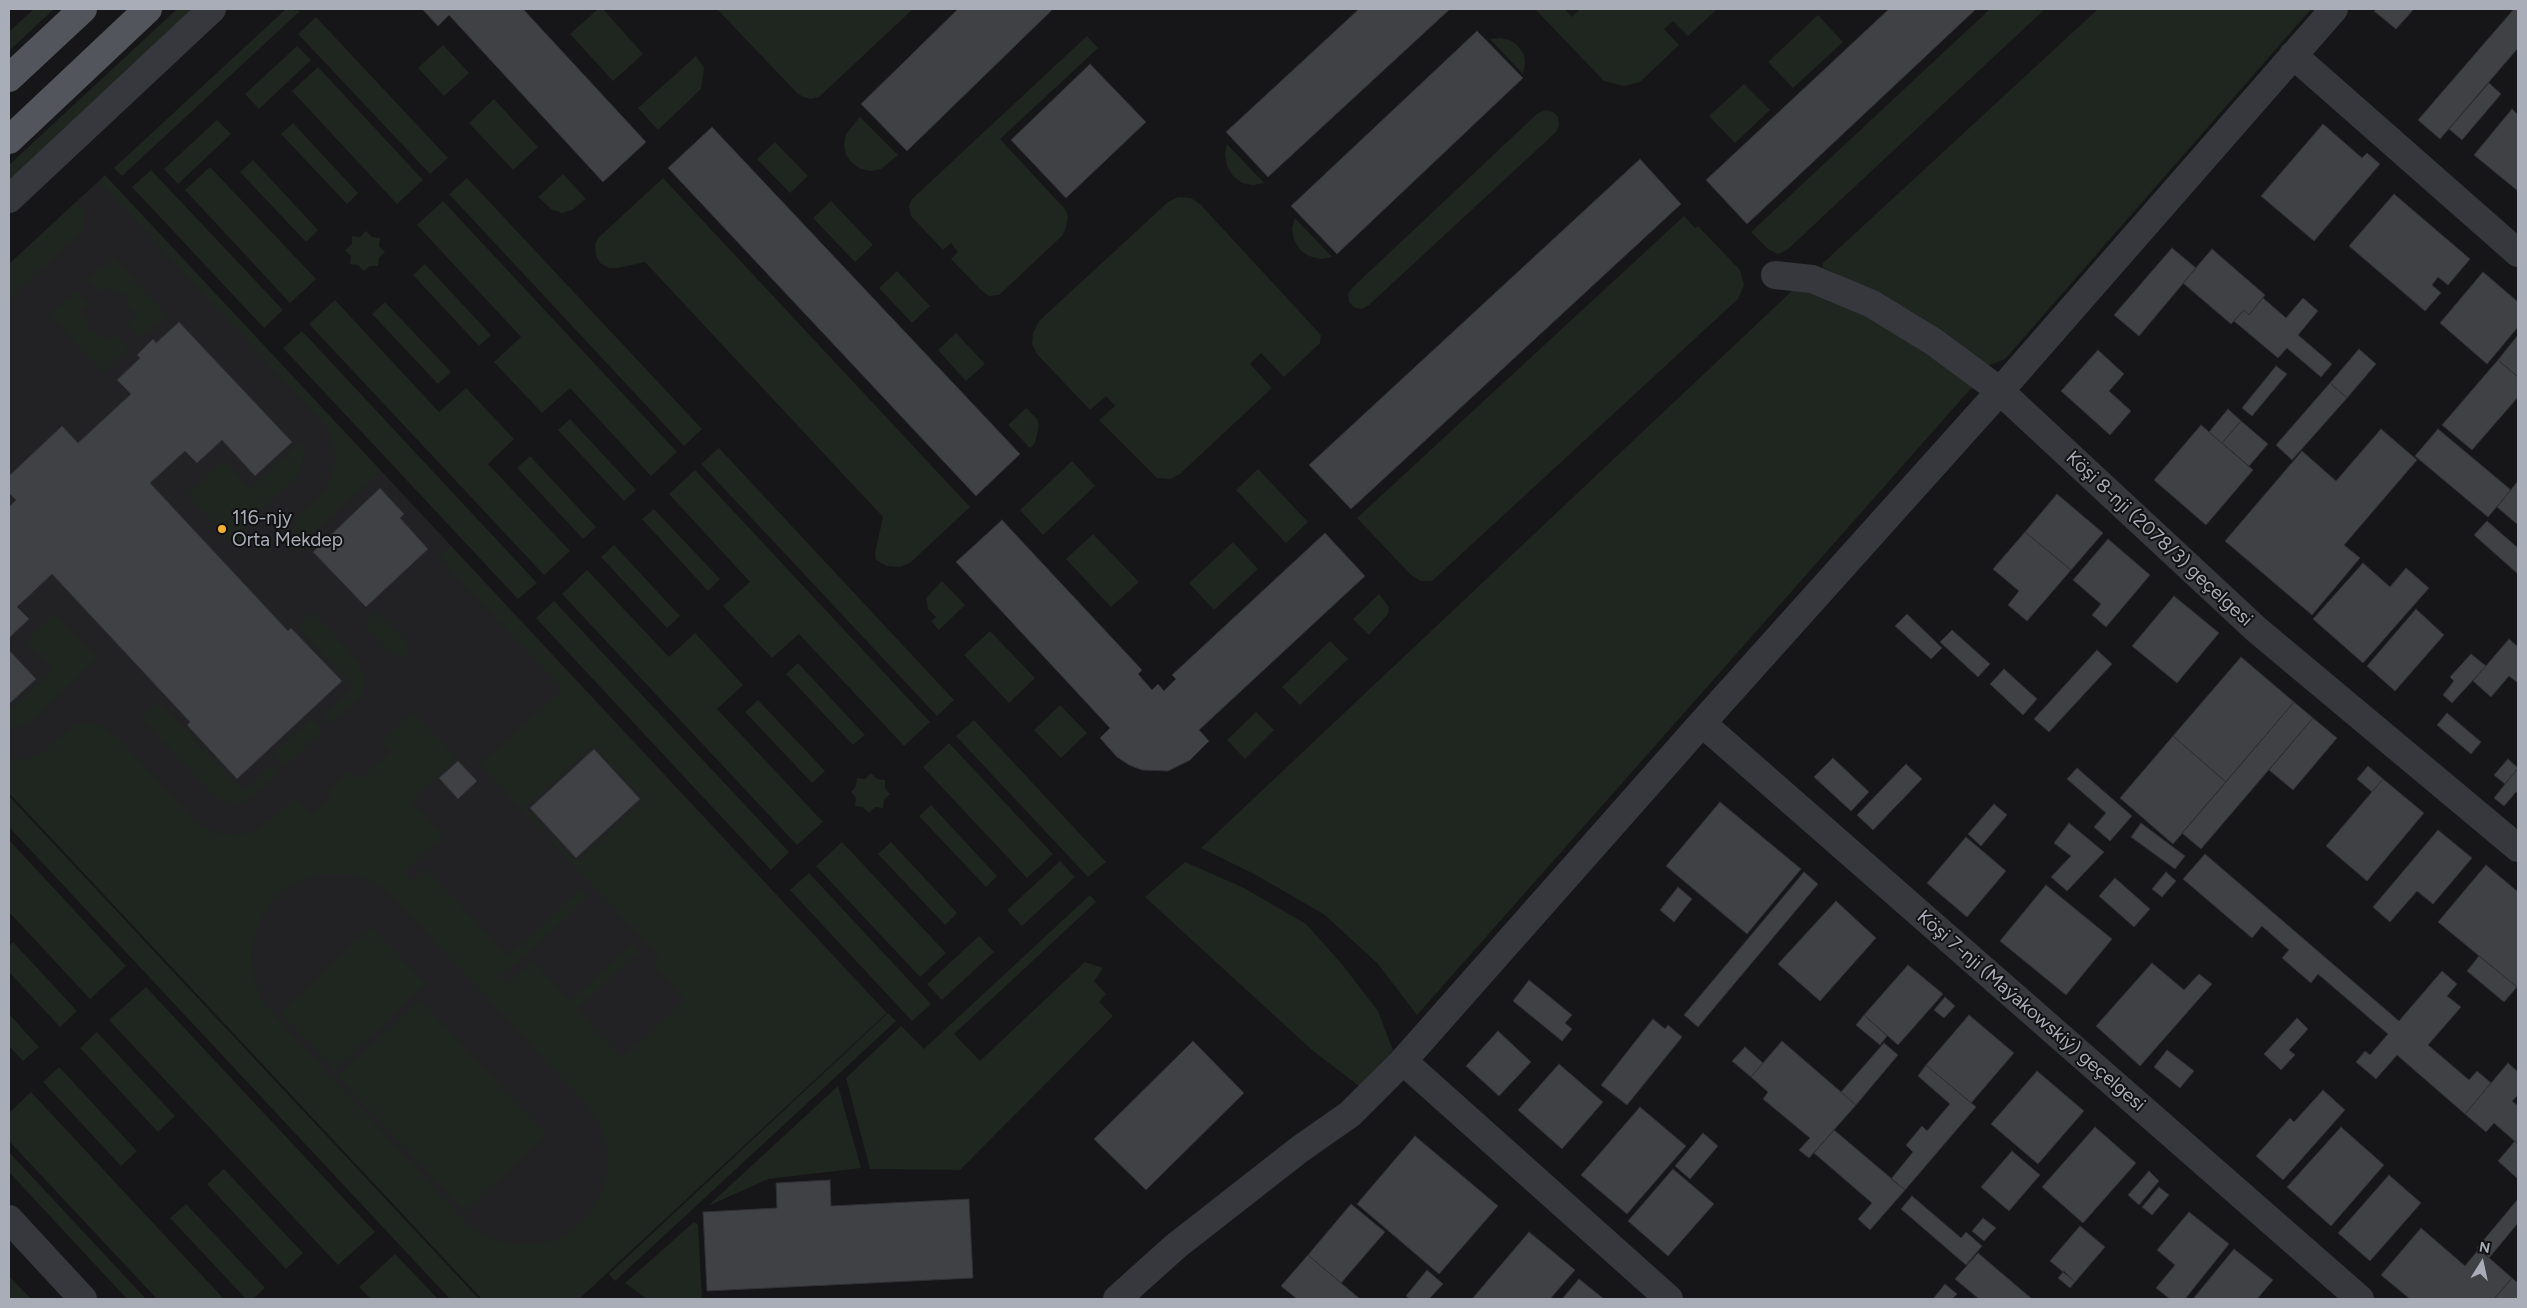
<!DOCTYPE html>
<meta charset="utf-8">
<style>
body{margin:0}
#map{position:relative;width:2527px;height:1308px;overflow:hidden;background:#161618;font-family:Figtree,sans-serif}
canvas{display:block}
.frame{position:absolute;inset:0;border:10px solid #a8adb8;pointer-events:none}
.north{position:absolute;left:2457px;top:1238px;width:50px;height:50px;-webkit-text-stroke:4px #111113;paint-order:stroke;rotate:10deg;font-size:14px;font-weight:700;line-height:20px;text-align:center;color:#a8adb8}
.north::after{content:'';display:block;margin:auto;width:18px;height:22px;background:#a8adb8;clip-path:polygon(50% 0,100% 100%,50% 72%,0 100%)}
</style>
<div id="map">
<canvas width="2527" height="1308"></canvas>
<div class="frame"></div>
<div class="north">N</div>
</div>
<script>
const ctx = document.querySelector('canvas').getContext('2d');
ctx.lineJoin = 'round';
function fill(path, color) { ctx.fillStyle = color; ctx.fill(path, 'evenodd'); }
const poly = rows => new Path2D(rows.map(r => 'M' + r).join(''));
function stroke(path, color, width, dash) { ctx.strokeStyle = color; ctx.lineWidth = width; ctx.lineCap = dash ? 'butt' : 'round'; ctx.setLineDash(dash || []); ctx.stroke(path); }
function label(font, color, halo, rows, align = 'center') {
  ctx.font = font + ' Figtree,sans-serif'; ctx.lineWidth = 4; ctx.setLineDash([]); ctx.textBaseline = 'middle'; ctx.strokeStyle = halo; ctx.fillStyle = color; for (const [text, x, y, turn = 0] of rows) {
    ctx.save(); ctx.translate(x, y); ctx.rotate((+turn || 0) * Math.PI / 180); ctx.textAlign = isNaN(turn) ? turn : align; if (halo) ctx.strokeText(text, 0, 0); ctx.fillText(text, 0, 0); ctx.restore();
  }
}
const built = poly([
 [105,175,887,1013,579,1299,482,1299,9,793,9,264]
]);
const green = poly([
 [34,9,54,9,9,51,9,32],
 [177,9,197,9,9,183,9,165],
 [286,9,300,11,122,176,114,168],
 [598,9,603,9,643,54,613,81,570,34],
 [717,9,913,9,819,97,811,99,803,97,796,92],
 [1535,9,1565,9,1572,17,1580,9,1717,9,1688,36,1673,21,1664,29,1679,45,1640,82,1624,86,1604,81],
 [1990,9,2045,9,1787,250,1778,254,1768,249,1751,232],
 [2098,9,2311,9,2005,359,1987,366,1911,311,1822,267,1823,263],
 [1818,15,1843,42,1793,88,1768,62],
 [316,17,448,158,430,174,298,34],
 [1087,36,1098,48,1000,139,1065,209,1068,216,1066,227,1063,235,999,295,989,296,981,290,951,259,958,252,951,243,943,250,911,216,909,206,912,199],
 [1500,38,1510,40,1518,46,1524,55,1525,64,1523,74,1490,39],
 [443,45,469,73,444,96,418,68],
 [297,46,311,60,259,109,245,94],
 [696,56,704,68,701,89,658,130,638,108],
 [318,67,423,180,397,204,292,91],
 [1744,84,1770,110,1735,143,1709,116],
 [494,99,538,147,513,170,469,123],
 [1546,110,1553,112,1558,117,1559,125,1556,132,1369,305,1362,309,1355,308,1349,302,1348,294,1352,288,1538,113],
 [860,117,898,155,881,169,871,171,861,169,852,163,846,155,844,144,846,134],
 [217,120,231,134,178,184,164,169],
 [293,123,358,193,347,204,281,134],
 [775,142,808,176,790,193,757,159],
 [1227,144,1264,183,1253,185,1242,183,1233,176,1227,166,1225,155],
 [253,160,318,230,306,242,240,172],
 [210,167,316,279,290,303,185,190],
 [151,170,283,310,264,328,132,187],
 [563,174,586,199,572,210,562,213,551,209,538,197],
 [105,176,381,471,296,549,293,541,295,522,300,514,325,490,332,474,335,458,333,441,324,423,99,181],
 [467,178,702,429,684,446,449,194],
 [663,178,970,507,910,563,900,567,887,566,876,560,875,553,883,517,645,262,618,268,609,268,600,263,596,256,595,245,598,238],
 [1178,197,1191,198,1201,205,1321,335,1320,343,1284,377,1261,353,1250,364,1272,388,1180,474,1170,479,1157,478,1099,420,1115,406,1106,396,1090,410,1037,354,1032,344,1033,333,1039,321,1168,202],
 [77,201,84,209,85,215,82,232,9,299,9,265],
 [443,201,677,452,651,476,570,388,542,413,494,362,521,337,417,225],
 [831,201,873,245,855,262,813,218],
 [1684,216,1695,228,1698,226,1740,270,1744,285,1738,299,1432,581,1421,581,1411,575,1357,518],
 [1295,218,1332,257,1321,259,1309,256,1300,250,1294,240,1292,229],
 [366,231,372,237,380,238,379,246,385,252,379,258,378,266,370,266,364,271,358,265,350,264,351,256,345,250,352,244,352,236,360,237],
 [114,257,167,315,141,338,127,323,136,315,128,306,128,295,117,294,109,286,101,293,88,279],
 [425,264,491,335,479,346,413,275],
 [897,271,930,306,912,323,879,288],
 [1794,289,1801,290,1870,318,1933,356,1974,385,1417,1015,1378,964,1325,915,1256,875,1201,848],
 [76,291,88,305,80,312,87,320,87,332,98,333,106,342,115,334,129,349,103,373,50,314],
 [335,300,439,412,466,388,514,439,488,464,570,551,544,575,309,324],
 [385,302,451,372,438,384,372,314],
 [302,331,537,583,518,599,283,348],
 [956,333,985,364,966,381,938,350],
 [1026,408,1037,419,1039,426,1035,443,1030,448,1008,425],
 [570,419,636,490,624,501,558,430],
 [299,443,305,452,299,475,243,526,239,550,187,494,224,460,250,489],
 [719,448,954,700,937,716,701,464],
 [530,456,596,527,583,539,517,468],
 [1072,461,1095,486,1043,535,1020,510],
 [1258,469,1308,522,1286,543,1236,490],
 [695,470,930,722,904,746,799,634,772,658,723,606,750,582,669,494],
 [654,509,720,579,708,591,642,519],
 [1093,534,1139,582,1111,607,1066,559],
 [1233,542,1258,569,1214,610,1189,583],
 [614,545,680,616,667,628,601,557],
 [451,547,886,1013,579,1299,482,1299,9,793,9,760,27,759,44,751,76,724,91,723,104,727,117,737,199,825,218,833,237,835,256,831,295,798,311,815,332,795,328,791,350,771,359,780,390,752,381,742,413,712,457,759,411,801,444,836,404,872,412,881,425,868,508,956,581,889,588,897,501,977,508,984,533,961,570,1002,632,944,639,952,577,1009,622,1058,685,1000,653,965,660,958,550,840,553,837,577,862,644,800,593,745,526,807,545,828,542,831,480,765,562,689,439,557],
 [323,874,343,874,363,878,382,887,397,901,585,1103,598,1120,605,1139,608,1159,606,1179,599,1198,588,1215,573,1229,555,1239,536,1244,515,1244,496,1240,477,1231,462,1218,273,1014,261,998,254,979,251,959,253,939,260,920,271,903,286,889,304,880],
 [587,570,669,657,695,633,743,685,717,709,823,822,797,845,562,594],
 [942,581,965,605,939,630,931,621,936,617,928,609,926,598],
 [1379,594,1389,607,1388,614,1369,635,1353,619],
 [554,601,789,852,771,870,536,618],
 [377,611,407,642,409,654,404,658,393,656,363,624],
 [313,612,359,662,365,679,361,696,330,724,323,717,354,687,297,626],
 [54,613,97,658,31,722,21,727,9,727,9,712,53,669,26,641],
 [990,631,1035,678,1009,703,964,655],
 [1330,641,1348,659,1300,705,1282,687],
 [798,663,865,735,853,745,786,674],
 [758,700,825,771,812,783,745,712],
 [159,702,243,791,271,765,279,772,245,802,235,804,216,798,141,718],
 [1060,705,1087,733,1061,758,1034,730],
 [1256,712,1274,730,1245,759,1227,740],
 [311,719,323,731,286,766,274,753],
 [974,720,1106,862,1088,877,956,736],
 [949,743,1053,854,1027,878,923,767],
 [871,773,877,779,885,780,885,788,890,794,884,800,883,808,875,807,869,813,863,807,855,806,856,798,851,792,856,786,857,778,865,779],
 [9,796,479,1299,450,1299,9,827],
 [931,805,997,876,986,887,919,816],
 [9,840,126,966,90,999,9,912],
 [842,842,946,953,920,977,816,866],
 [891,842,957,913,945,925,878,854],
 [1060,861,1075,877,1022,926,1007,910],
 [1185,862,1244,888,1306,924,1341,963,1378,1011,1393,1050,1359,1086,1312,1050,1145,897],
 [809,873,931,1004,912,1021,790,890],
 [1090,895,1096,902,954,1034,980,1061,1085,962,1103,968,1094,981,1106,994,1099,1002,1113,1016,960,1170,870,1169,846,1078,901,1026,924,1049],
 [371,927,426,984,335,1070,280,1013],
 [979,936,994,952,942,1000,927,984],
 [13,942,77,1011,60,1027,9,972,9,946],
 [146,987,375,1232,338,1265,109,1020],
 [420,1000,547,1135,465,1212,338,1076],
 [888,1013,896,1021,615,1281,609,1274],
 [9,1014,39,1047,23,1061,9,1046],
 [97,1032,175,1116,158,1132,80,1048],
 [59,1067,137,1151,121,1166,43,1082],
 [838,1086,861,1168,768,1179,708,1206],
 [31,1092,224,1299,157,1299,9,1141,9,1113],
 [9,1152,146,1299,127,1299,9,1172],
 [224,1169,303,1253,286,1269,207,1184],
 [186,1204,265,1288,253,1299,246,1299,170,1218],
 [694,1222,698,1225,702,1299,647,1299,625,1283],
 [395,1254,438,1299,371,1299,359,1287],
 [9,1276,31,1299,9,1299]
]);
const building = poly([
 [422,9,523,9,646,142,603,182,449,15,438,26,422,9],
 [958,9,1053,9,907,151,861,104,958,9],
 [1359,9,1450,9,1268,177,1226,132,1359,9],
 [1889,9,1976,9,1747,224,1706,180,1889,9],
 [2377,9,2414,9,2396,29,2374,11,2377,9],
 [2514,9,2518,9,2518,48,2440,139,2418,120,2514,9],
 [1477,31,1523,78,1337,254,1291,206,1477,31],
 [1090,64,1146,122,1066,198,1011,140,1090,64],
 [2489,83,2501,94,2462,140,2449,129,2489,83],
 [2512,109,2518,115,2518,191,2474,155,2512,109],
 [2323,124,2362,158,2367,153,2380,164,2314,241,2261,196,2323,124],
 [712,127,1020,454,976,496,668,168,712,127],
 [1640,159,1681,204,1351,509,1309,465,1640,159],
 [2394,194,2470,259,2448,285,2438,277,2432,285,2441,293,2425,311,2349,246,2394,194],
 [2172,248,2196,268,2139,336,2114,315,2172,248],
 [2212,249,2265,295,2249,315,2244,310,2231,324,2183,283,2212,249],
 [2483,272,2518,302,2518,327,2487,364,2440,323,2483,272],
 [2263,298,2286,318,2303,298,2318,311,2298,335,2332,364,2321,377,2287,348,2278,358,2234,321,2244,310,2249,315,2263,298],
 [179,322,292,442,255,476,222,440,197,463,185,451,150,483,288,631,291,628,342,681,237,779,187,725,190,722,52,574,17,607,29,619,9,638,9,507,16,500,9,493,9,476,62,426,78,443,131,394,117,380,140,358,137,355,153,339,156,343,179,322],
 [2518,335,2518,377,2498,360,2518,335],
 [2359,349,2376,364,2347,398,2330,383,2359,349],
 [2098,350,2124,374,2109,391,2131,411,2110,435,2061,391,2098,350],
 [2498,360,2518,377,2518,397,2472,450,2442,425,2498,360],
 [2276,366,2287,374,2252,416,2242,408,2276,366],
 [2330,383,2347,398,2292,460,2276,445,2330,383],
 [2228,409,2241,421,2222,443,2209,432,2228,409],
 [2241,421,2268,444,2249,466,2222,443,2241,421],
 [2201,425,2253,470,2206,525,2154,480,2201,425],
 [2381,429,2417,460,2344,545,2360,558,2312,615,2225,541,2302,451,2336,481,2381,429],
 [2438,429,2511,490,2488,517,2415,456,2438,429],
 [2518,481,2518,522,2517,524,2497,507,2518,481],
 [380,488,404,514,400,518,428,549,366,607,313,552,380,488],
 [2057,494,2103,533,2071,570,2025,532,2057,494],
 [1002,520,1142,670,1138,674,1152,690,1158,684,1164,691,1176,679,1172,675,1325,533,1365,576,1199,730,1209,741,1190,760,1168,771,1142,770,1129,765,1117,757,1100,738,1110,728,956,562,1002,520],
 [2487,521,2518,548,2518,574,2474,535,2487,521],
 [2025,532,2071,570,2027,621,2008,605,2019,591,1993,569,2025,532],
 [2108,539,2150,575,2106,627,2092,615,2101,604,2073,580,2108,539],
 [2363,563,2390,587,2406,568,2429,588,2363,663,2313,619,2363,563],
 [2174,596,2219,633,2177,683,2132,646,2174,596],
 [2416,609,2444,635,2395,691,2367,666,2416,609],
 [1907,614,1942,648,1931,659,1895,626,1907,614],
 [1952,630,1990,664,1978,677,1940,642,1952,630],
 [2509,639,2518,647,2518,683,2509,676,2491,697,2473,681,2509,639],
 [9,650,36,679,9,704,9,650],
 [2097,650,2112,664,2049,732,2034,719,2097,650],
 [2471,654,2486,666,2452,703,2443,695,2454,681,2450,677,2471,654],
 [2241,657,2294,702,2226,782,2173,736,2241,657],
 [2004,669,2037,699,2023,715,1990,684,2004,669],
 [2294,702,2313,718,2201,849,2182,833,2294,702],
 [2447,713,2481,742,2471,754,2437,725,2447,713],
 [2313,718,2337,738,2293,790,2269,770,2313,718],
 [2173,736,2226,782,2173,844,2120,798,2173,736],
 [594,749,640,799,576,858,530,808,594,749],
 [1833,758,1869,792,1851,811,1814,777,1833,758],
 [2508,759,2518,768,2505,784,2494,775,2508,759],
 [458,761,477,781,458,799,439,778,458,761],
 [1906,764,1922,779,1873,830,1857,815,1906,764],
 [2368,766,2383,779,2372,792,2357,779,2368,766],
 [2077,768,2132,816,2110,841,2094,827,2106,813,2067,779,2077,768],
 [2518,768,2518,793,2516,792,2504,806,2494,798,2518,768],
 [2383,779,2424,813,2367,881,2326,846,2383,779],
 [1720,802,1801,869,1747,934,1666,866,1720,802],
 [1994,804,2007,815,1981,846,1968,834,1994,804],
 [2069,823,2104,852,2067,891,2051,877,2071,856,2054,843,2069,823],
 [2141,823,2185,856,2175,869,2131,837,2141,823],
 [2438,830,2472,858,2433,904,2417,891,2390,922,2373,907,2438,830],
 [1966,837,2006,871,1967,917,1927,883,1966,837],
 [2205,854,2399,1021,2442,971,2457,984,2447,996,2461,1007,2428,1045,2469,1080,2477,1071,2491,1083,2465,1114,2397,1055,2376,1079,2356,1062,2365,1051,2370,1055,2388,1034,2318,974,2311,983,2282,958,2289,950,2262,926,2252,938,2183,879,2205,854],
 [2486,865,2518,892,2518,988,2438,922,2486,865],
 [1804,872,1818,884,1698,1027,1684,1015,1804,872],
 [2166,872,2176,881,2162,897,2152,889,2166,872],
 [2115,878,2150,909,2134,927,2099,896,2115,878],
 [2046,885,2112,939,2066,995,2000,941,2046,885],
 [1678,887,1692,899,1674,922,1660,910,1678,887],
 [1836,901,1876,938,1820,1001,1778,964,1836,901],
 [2479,956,2517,987,2504,1002,2467,971,2479,956],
 [2152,963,2184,990,2199,974,2212,984,2140,1066,2096,1026,2152,963],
 [1908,965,1943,994,1898,1045,1864,1015,1908,965],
 [1529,980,1572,1015,1565,1023,1572,1029,1562,1041,1513,1001,1529,980],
 [1945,997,1955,1006,1944,1018,1934,1010,1945,997],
 [1864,1015,1887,1036,1880,1045,1856,1025,1864,1015],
 [1969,1015,2014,1053,1971,1103,1926,1065,1969,1015],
 [2297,1018,2308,1029,2289,1050,2295,1055,2281,1070,2264,1054,2297,1018],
 [1653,1019,1665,1029,1668,1025,1682,1037,1627,1105,1601,1085,1653,1019],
 [1498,1031,1531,1062,1499,1096,1466,1066,1498,1031],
 [1193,1041,1244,1093,1146,1190,1094,1139,1193,1041],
 [1782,1041,1856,1105,1809,1158,1799,1150,1810,1138,1763,1099,1768,1092,1751,1077,1782,1041],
 [1884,1043,1898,1055,1856,1105,1841,1092,1884,1043],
 [1745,1047,1763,1063,1751,1077,1732,1061,1745,1047],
 [2167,1050,2194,1071,2180,1088,2154,1067,2167,1050],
 [2508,1063,2518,1072,2518,1095,2512,1101,2518,1106,2518,1144,2494,1123,2486,1132,2465,1114,2508,1063],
 [1559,1064,1603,1102,1562,1149,1518,1110,1559,1064],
 [1926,1065,1976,1107,1905,1190,1891,1179,1913,1152,1906,1145,1922,1126,1927,1131,1950,1104,1918,1076,1926,1065],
 [2037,1071,2084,1111,2038,1164,1991,1124,2037,1071],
 [2323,1090,2345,1110,2283,1180,2256,1156,2290,1118,2294,1122,2323,1090],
 [1640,1107,1686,1146,1627,1214,1581,1175,1640,1107],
 [2095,1127,2136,1163,2083,1223,2042,1187,2095,1127],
 [2341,1127,2384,1165,2331,1226,2287,1187,2341,1127],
 [1834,1130,1905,1190,1870,1230,1858,1219,1872,1203,1814,1153,1834,1130],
 [1703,1133,1718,1146,1690,1179,1675,1166,1703,1133],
 [1415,1136,1498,1206,1439,1274,1357,1204,1415,1136],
 [2515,1141,2518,1144,2518,1179,2498,1161,2515,1141],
 [2012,1151,2040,1175,2009,1211,1981,1187,2012,1151],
 [1673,1169,1714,1204,1668,1256,1628,1221,1673,1169],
 [2149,1171,2159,1181,2139,1205,2128,1195,2149,1171],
 [2389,1175,2421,1203,2370,1261,2338,1233,2389,1175],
 [830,1180,831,1206,969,1199,973,1278,707,1291,703,1212,777,1208,776,1183,830,1180],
 [2159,1187,2169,1195,2152,1215,2142,1207,2159,1187],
 [1912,1196,1961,1238,1966,1232,1982,1246,1966,1265,1901,1209,1912,1196],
 [2518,1199,2518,1223,2489,1258,2477,1248,2518,1199],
 [1351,1204,1385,1232,1341,1283,1308,1255,1351,1204],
 [2189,1212,2229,1244,2185,1299,2170,1299,2156,1288,2175,1265,2157,1250,2189,1212],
 [1983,1218,1996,1228,1984,1241,1972,1231,1983,1218],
 [2080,1226,2105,1247,2075,1282,2050,1261,2080,1226],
 [2421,1228,2465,1266,2479,1249,2512,1278,2494,1299,2410,1299,2381,1275,2421,1228],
 [1529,1232,1575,1270,1550,1299,1472,1299,1529,1232],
 [2234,1249,2273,1280,2257,1299,2193,1299,2234,1249],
 [1978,1253,2032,1299,1979,1299,1955,1279,1978,1253],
 [1308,1255,1341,1283,1360,1299,1297,1299,1281,1286,1308,1255],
 [1427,1270,1443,1284,1429,1299,1410,1299,1406,1296,1427,1270],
 [2064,1271,2075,1282,2070,1288,2058,1278,2064,1271],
 [2512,1278,2518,1283,2518,1299,2494,1299,2512,1278],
 [1579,1279,1604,1299,1562,1299,1579,1279],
 [1945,1284,1957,1294,1952,1299,1933,1299,1945,1284]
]);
const minor = poly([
 [2293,55,2518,253],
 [9,199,212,9],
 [1775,275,1812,279,1872,304,1934,342,2000,391,2257,630,2518,848],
 [1702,723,2360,1299],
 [1403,1061,1669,1299],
 [1117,1299,1176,1246,1300,1149,1350,1114,1403,1061,1702,723,2000,391,2334,9]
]);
const tertiary = poly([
 [9,1219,83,1299]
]);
const primary = poly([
 [9,78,83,9],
 [9,140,148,9]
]);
const markers = [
 [222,529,5,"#f2b134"]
];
const poiNames = [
 ["116-njy",232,518],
 ["Orta Mekdep",232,540]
];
const streetNames = [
 ["Köşi 8-nji (2078/3) geçelgesi",2159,539,43],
 ["Köşi 7-nji (Maýakowskiý) geçelgesi",2031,1011,41]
];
fill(built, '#222225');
fill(green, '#1e261f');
fill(building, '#404145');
stroke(building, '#303034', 1);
stroke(minor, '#37383d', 28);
stroke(tertiary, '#37383d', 28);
stroke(primary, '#53555c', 28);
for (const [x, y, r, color] of markers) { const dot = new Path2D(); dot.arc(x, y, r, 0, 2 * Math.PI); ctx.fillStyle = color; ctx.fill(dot); stroke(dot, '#111113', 2); }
label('19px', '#a8adb8', '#111113', poiNames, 'left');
label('19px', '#a8adb8', '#111113', streetNames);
</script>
